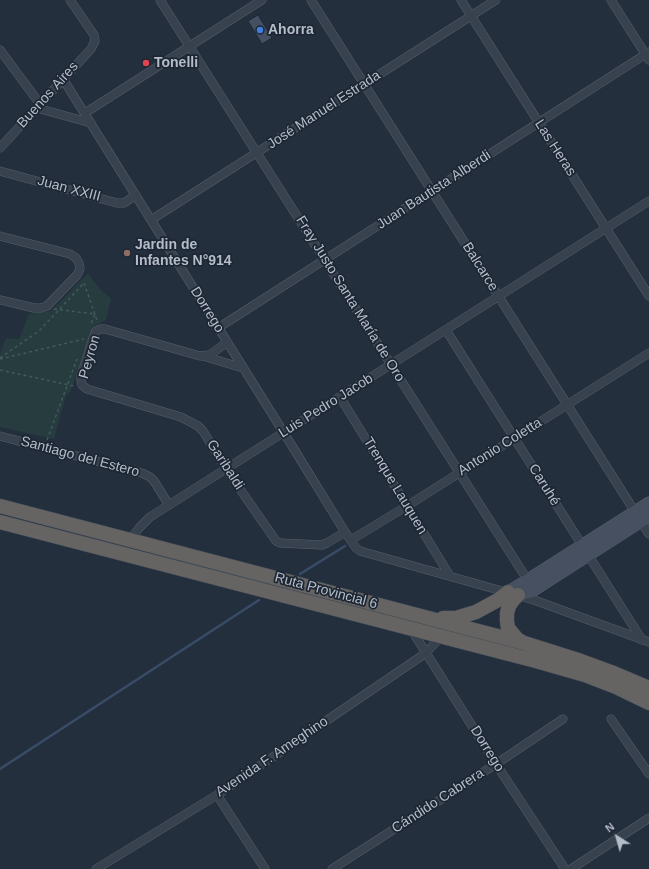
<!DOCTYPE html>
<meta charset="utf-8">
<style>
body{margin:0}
#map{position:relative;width:649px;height:869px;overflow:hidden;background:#242f3e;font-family:Arial,sans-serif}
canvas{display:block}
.north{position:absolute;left:597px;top:817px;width:40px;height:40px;-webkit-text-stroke:3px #1d2633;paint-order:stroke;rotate:323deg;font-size:11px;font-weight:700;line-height:16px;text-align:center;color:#b4bcc9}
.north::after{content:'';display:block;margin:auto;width:14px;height:18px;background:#b4bcc9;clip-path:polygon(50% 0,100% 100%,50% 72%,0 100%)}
</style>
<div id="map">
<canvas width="649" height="869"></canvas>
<div class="north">N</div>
</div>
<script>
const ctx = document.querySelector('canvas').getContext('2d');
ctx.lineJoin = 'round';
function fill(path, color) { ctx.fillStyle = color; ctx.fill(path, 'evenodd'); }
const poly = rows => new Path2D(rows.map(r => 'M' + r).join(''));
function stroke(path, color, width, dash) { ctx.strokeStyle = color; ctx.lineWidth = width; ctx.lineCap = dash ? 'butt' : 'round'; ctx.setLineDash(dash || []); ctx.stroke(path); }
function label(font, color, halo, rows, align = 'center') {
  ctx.font = font + ' Arial,sans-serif'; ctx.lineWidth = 3.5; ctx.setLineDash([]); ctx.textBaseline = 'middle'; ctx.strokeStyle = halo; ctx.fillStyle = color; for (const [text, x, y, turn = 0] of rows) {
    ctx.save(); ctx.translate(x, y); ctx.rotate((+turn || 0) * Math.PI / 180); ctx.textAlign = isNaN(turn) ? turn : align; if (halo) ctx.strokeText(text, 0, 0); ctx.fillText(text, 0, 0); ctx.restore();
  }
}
const green = poly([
 [88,273,99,288,111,299,106,320,95,325,70,392,66,395,54,439,0,427,0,353,6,338,19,339,29,314,51,311]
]);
const stream = poly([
 [300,574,345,546],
 [0,769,259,600]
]);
const building = poly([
 [258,15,272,38,262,44,248,21,258,15]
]);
const path = poly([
 [84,283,98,323],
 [54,309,95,314,90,326],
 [0,358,39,331,84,283],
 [0,359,84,339],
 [0,370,74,386],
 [47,440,77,359]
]);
const minor = poly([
 [160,0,530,584],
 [311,0,649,534],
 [461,0,649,296],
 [611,0,649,60],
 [0,50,40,104],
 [63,79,289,441,345,532,356,548,360,551,534,600,649,642],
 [37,108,91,123],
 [85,113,262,0],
 [0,148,91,49,95,41,94,35,70,0],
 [0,171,117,203,124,203,136,195],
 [151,220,496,0],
 [0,236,70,254,76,258,79,263,80,269,77,275,47,306,41,308,34,308,0,300],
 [218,328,649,52],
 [446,330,642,640],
 [227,342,214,352,209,355,200,356,105,329,100,329,96,331,93,338,81,376,81,381,82,385,87,389,181,417,198,426,203,431,226,469,276,541,280,543,322,545,327,543,345,532],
 [203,356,243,368],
 [340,397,450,576],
 [0,436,142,473,150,477,154,481,169,505],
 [130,540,139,528,150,517,649,201],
 [351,540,407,506,649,353],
 [411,629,496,764,565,869],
 [611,719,649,774],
 [217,795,265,869],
 [96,869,217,795,426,653,441,636],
 [332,869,496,764,563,719],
 [571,869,649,818]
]);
const secondary = poly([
 [508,592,528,580,649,503],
 [518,595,532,591,649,516]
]);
const trunk = poly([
 [0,506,524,643,581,661,611,672,649,688],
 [0,522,536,661,585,675,616,687,649,703],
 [518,595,513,600,509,606,507,613,507,621,508,628,517,639,522,642],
 [443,618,456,618,476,612,498,600,508,592]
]);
const markers = [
 [260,30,4,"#3f7fe0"],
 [146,63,4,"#e0444e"],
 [127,253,4,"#8d6e63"]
];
const poiNames = [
 ["Ahorra",268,30],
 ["Tonelli",154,63],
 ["Jardin de",135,245],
 ["Infantes N°914",135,261]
];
const streetNames = [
 ["Buenos Aires",48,95,-48],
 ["José Manuel Estrada",324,110,-33],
 ["Las Heras",555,148,57],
 ["Juan XXIII",69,189,15],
 ["Juan Bautista Alberdi",434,190,-33],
 ["Balcarce",480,267,58],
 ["Fray Justo Santa María de Oro",350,299,58],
 ["Dorrego",207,310,58],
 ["Peyron",90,357,-74],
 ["Luis Pedro Jacob",326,406,-32],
 ["Antonio Coletta",500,447,-32],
 ["Santiago del Estero",80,457,15],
 ["Garibaldi",225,465,57],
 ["Caruhé",544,485,58],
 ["Trenque Lauquen",395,486,59],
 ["Ruta Provincial 6",326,591,15],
 ["Dorrego",487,749,58],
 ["Avenida F. Ameghino",272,757,-34],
 ["Cándido Cabrera",438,801,-33]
];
fill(green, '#263c3f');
stroke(stream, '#394c67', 2.5);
fill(building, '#455162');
stroke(building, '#1f2835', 1);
stroke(minor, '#565f6c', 9);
stroke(secondary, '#565f6c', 13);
stroke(trunk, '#434c59', 15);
stroke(path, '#44595c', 1.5, [3, 3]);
stroke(minor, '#38414e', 8);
stroke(secondary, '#465061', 12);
stroke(trunk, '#656462', 14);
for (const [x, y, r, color] of markers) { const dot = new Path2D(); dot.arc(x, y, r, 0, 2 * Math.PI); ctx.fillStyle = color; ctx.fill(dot); stroke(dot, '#1d2633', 1.5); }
label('bold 14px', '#b4bcc9', '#1d2633', poiNames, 'left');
label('14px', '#b4bcc9', '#1d2633', streetNames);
</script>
